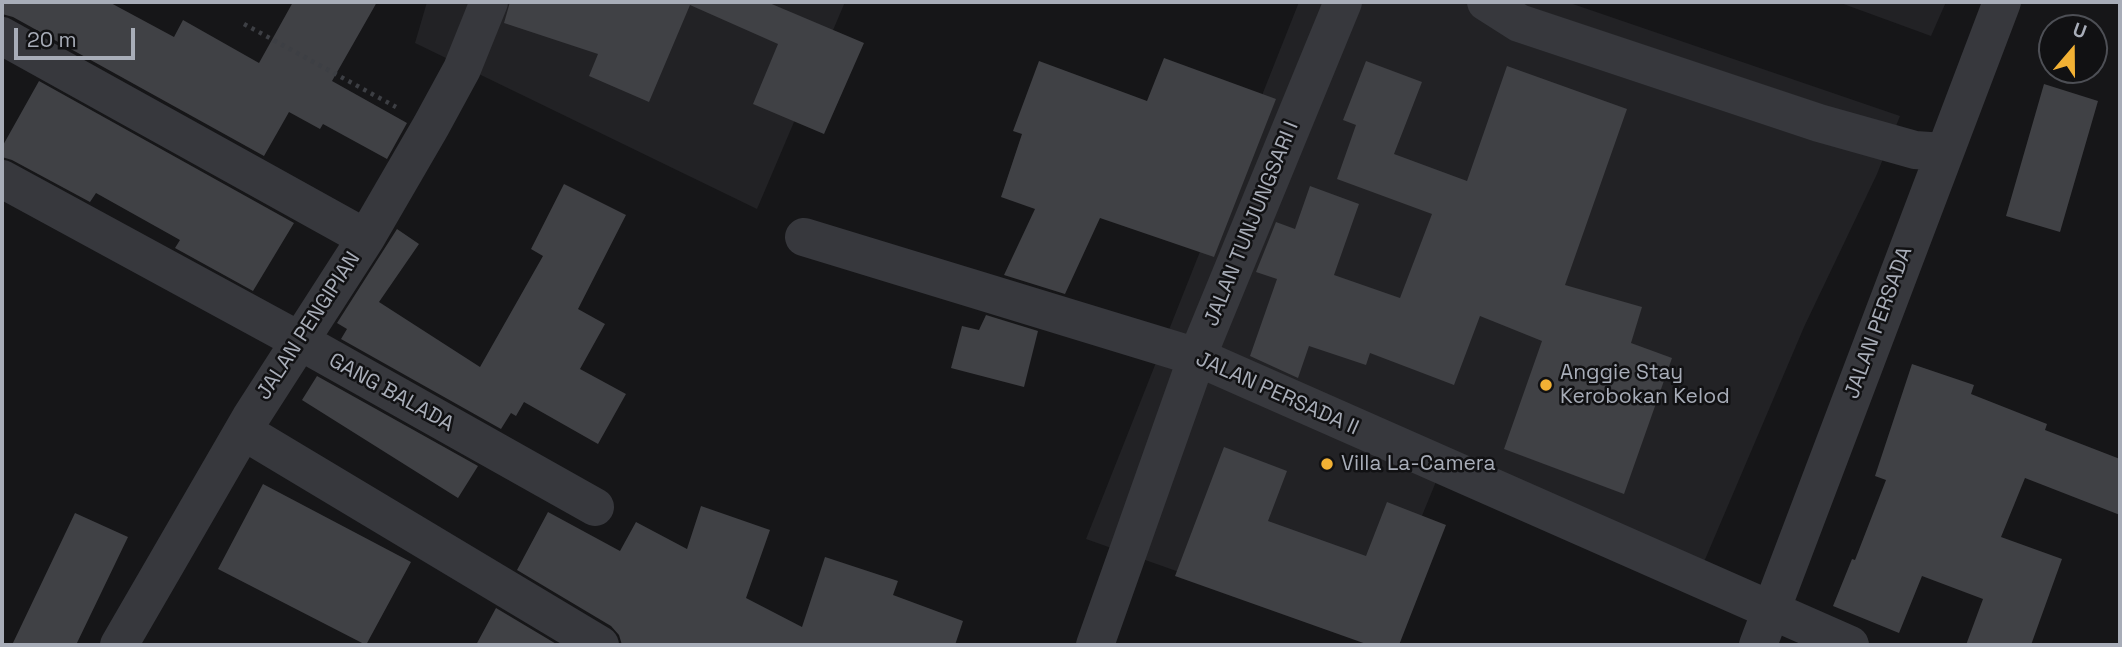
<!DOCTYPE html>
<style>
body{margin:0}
#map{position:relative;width:2122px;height:647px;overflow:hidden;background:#161618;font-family:"Space Grotesk",sans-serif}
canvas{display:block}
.frame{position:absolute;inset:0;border:4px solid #a8adb8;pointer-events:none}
.north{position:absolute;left:2038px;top:14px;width:70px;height:70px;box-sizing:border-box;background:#111113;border:2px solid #4d4f55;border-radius:50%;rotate:20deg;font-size:19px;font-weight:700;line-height:28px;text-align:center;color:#a8adb8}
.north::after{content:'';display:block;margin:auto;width:24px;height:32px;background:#f2b134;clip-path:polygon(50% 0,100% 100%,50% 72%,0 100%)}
.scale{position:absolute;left:14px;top:28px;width:121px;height:32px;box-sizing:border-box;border:4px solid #a8adb8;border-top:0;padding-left:9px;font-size:21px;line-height:24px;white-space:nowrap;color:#a8adb8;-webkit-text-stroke:5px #111113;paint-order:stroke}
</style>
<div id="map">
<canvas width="2122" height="647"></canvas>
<div class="frame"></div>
<div class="north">U</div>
<div class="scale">20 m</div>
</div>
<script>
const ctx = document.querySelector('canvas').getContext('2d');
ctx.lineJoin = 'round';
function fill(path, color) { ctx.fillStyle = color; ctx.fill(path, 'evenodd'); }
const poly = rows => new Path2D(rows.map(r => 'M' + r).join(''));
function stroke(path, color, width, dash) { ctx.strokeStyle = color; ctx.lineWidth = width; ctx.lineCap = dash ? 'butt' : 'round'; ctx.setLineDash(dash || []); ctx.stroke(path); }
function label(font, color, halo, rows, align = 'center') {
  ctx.font = font + ' "Space Grotesk",sans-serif'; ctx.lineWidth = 5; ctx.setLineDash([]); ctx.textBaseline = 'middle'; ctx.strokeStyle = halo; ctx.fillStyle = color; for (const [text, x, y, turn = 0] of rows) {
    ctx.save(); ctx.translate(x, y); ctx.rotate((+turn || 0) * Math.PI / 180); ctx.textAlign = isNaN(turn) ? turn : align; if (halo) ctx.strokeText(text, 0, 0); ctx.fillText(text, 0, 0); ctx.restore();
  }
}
const built = poly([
 [427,2,845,2,757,209,415,43],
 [1299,2,1567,2,1900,116,1877,174,1804,327,1695,583,1442,467,1371,640,1086,539],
 [1838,2,1946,2,1931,36]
]);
const building = poly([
 [2,2,109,2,174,37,183,20,259,63,293,2,377,2,332,81,407,123,387,159,323,124,320,129,289,112,264,156,13,17,2,14],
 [510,2,767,2,864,43,824,134,753,104,778,44,690,5,649,102,589,76,598,54,504,23],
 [1164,58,1276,99,1214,257,1100,218,1065,294,1004,275,1035,209,1001,197,1022,134,1013,131,1039,61,1147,101],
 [1366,61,1422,82,1394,154,1467,181,1507,66,1627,109,1565,285,1642,307,1631,343,1672,358,1624,494,1504,449,1542,341,1480,316,1454,385,1370,353,1366,365,1309,346,1298,378,1250,356,1277,279,1256,272,1276,222,1295,229,1310,186,1359,204,1334,275,1400,298,1432,214,1337,179,1356,125,1343,120],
 [39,81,294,223,253,291,175,248,180,240,96,193,90,202,12,160,2,157,2,147],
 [2044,84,2098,101,2060,232,2006,216],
 [564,184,626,215,578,309,605,324,580,369,626,394,598,444,524,402,516,416,511,413,501,429,341,339,347,329,337,323,397,229,419,244,379,302,480,367,543,256,531,249],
 [986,315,1038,331,1024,387,951,368,962,326,979,330],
 [1912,364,1974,385,1971,394,2047,424,2045,430,2120,459,2120,515,2025,478,2001,537,2062,559,2031,645,1966,645,1983,599,1922,576,1899,633,1833,606,1852,559,1855,560,1886,480,1875,476],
 [317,376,478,466,458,498,302,400],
 [1224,447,1287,471,1268,521,1366,556,1387,502,1446,525,1399,645,1369,645,1175,576],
 [263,484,411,562,366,645,218,569],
 [701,506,770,530,746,598,802,627,825,557,898,581,893,595,963,621,955,645,622,645,619,635,611,626,517,570,548,512,620,551,636,522,687,549],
 [75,513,128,537,76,645,12,645],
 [496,608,558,645,476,645]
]);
const path = poly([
 [244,24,396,107]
]);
const minor = poly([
 [1486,2,1519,23,1819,123,1915,150,1944,152],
 [2,36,366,238],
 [2,179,298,340,595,507],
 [804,237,1197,357,1850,645],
 [243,431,600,645],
 [119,645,251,417,366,238,431,126,462,69,489,2],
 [1095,645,1197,357,1343,2],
 [1758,645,2002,2]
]);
const markers = [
 [1546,385,7,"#f2b134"],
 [1327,464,7,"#f2b134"]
];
const streetNames = [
 ["JALAN TUNJUNGSARI I",1252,224,-68],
 ["JALAN PERSADA",1879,323,-70],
 ["JALAN PENGIPIAN",309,326,-57],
 ["GANG BALADA",391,393,29],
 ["JALAN PERSADA II",1277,394,24]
];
const poiNames = [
 ["Anggie Stay",1560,373],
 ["Kerobokan Kelod",1560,397],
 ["Villa La-Camera",1341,464]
];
fill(built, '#222225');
fill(building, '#404145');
stroke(path, '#3d3f44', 4.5, [3.5, 5]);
stroke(minor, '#37383d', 38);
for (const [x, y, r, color] of markers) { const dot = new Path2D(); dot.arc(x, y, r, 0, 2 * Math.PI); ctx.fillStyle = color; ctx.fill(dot); stroke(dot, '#111113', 2.5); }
label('21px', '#a8adb8', '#111113', streetNames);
label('21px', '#a8adb8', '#111113', poiNames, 'left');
</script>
